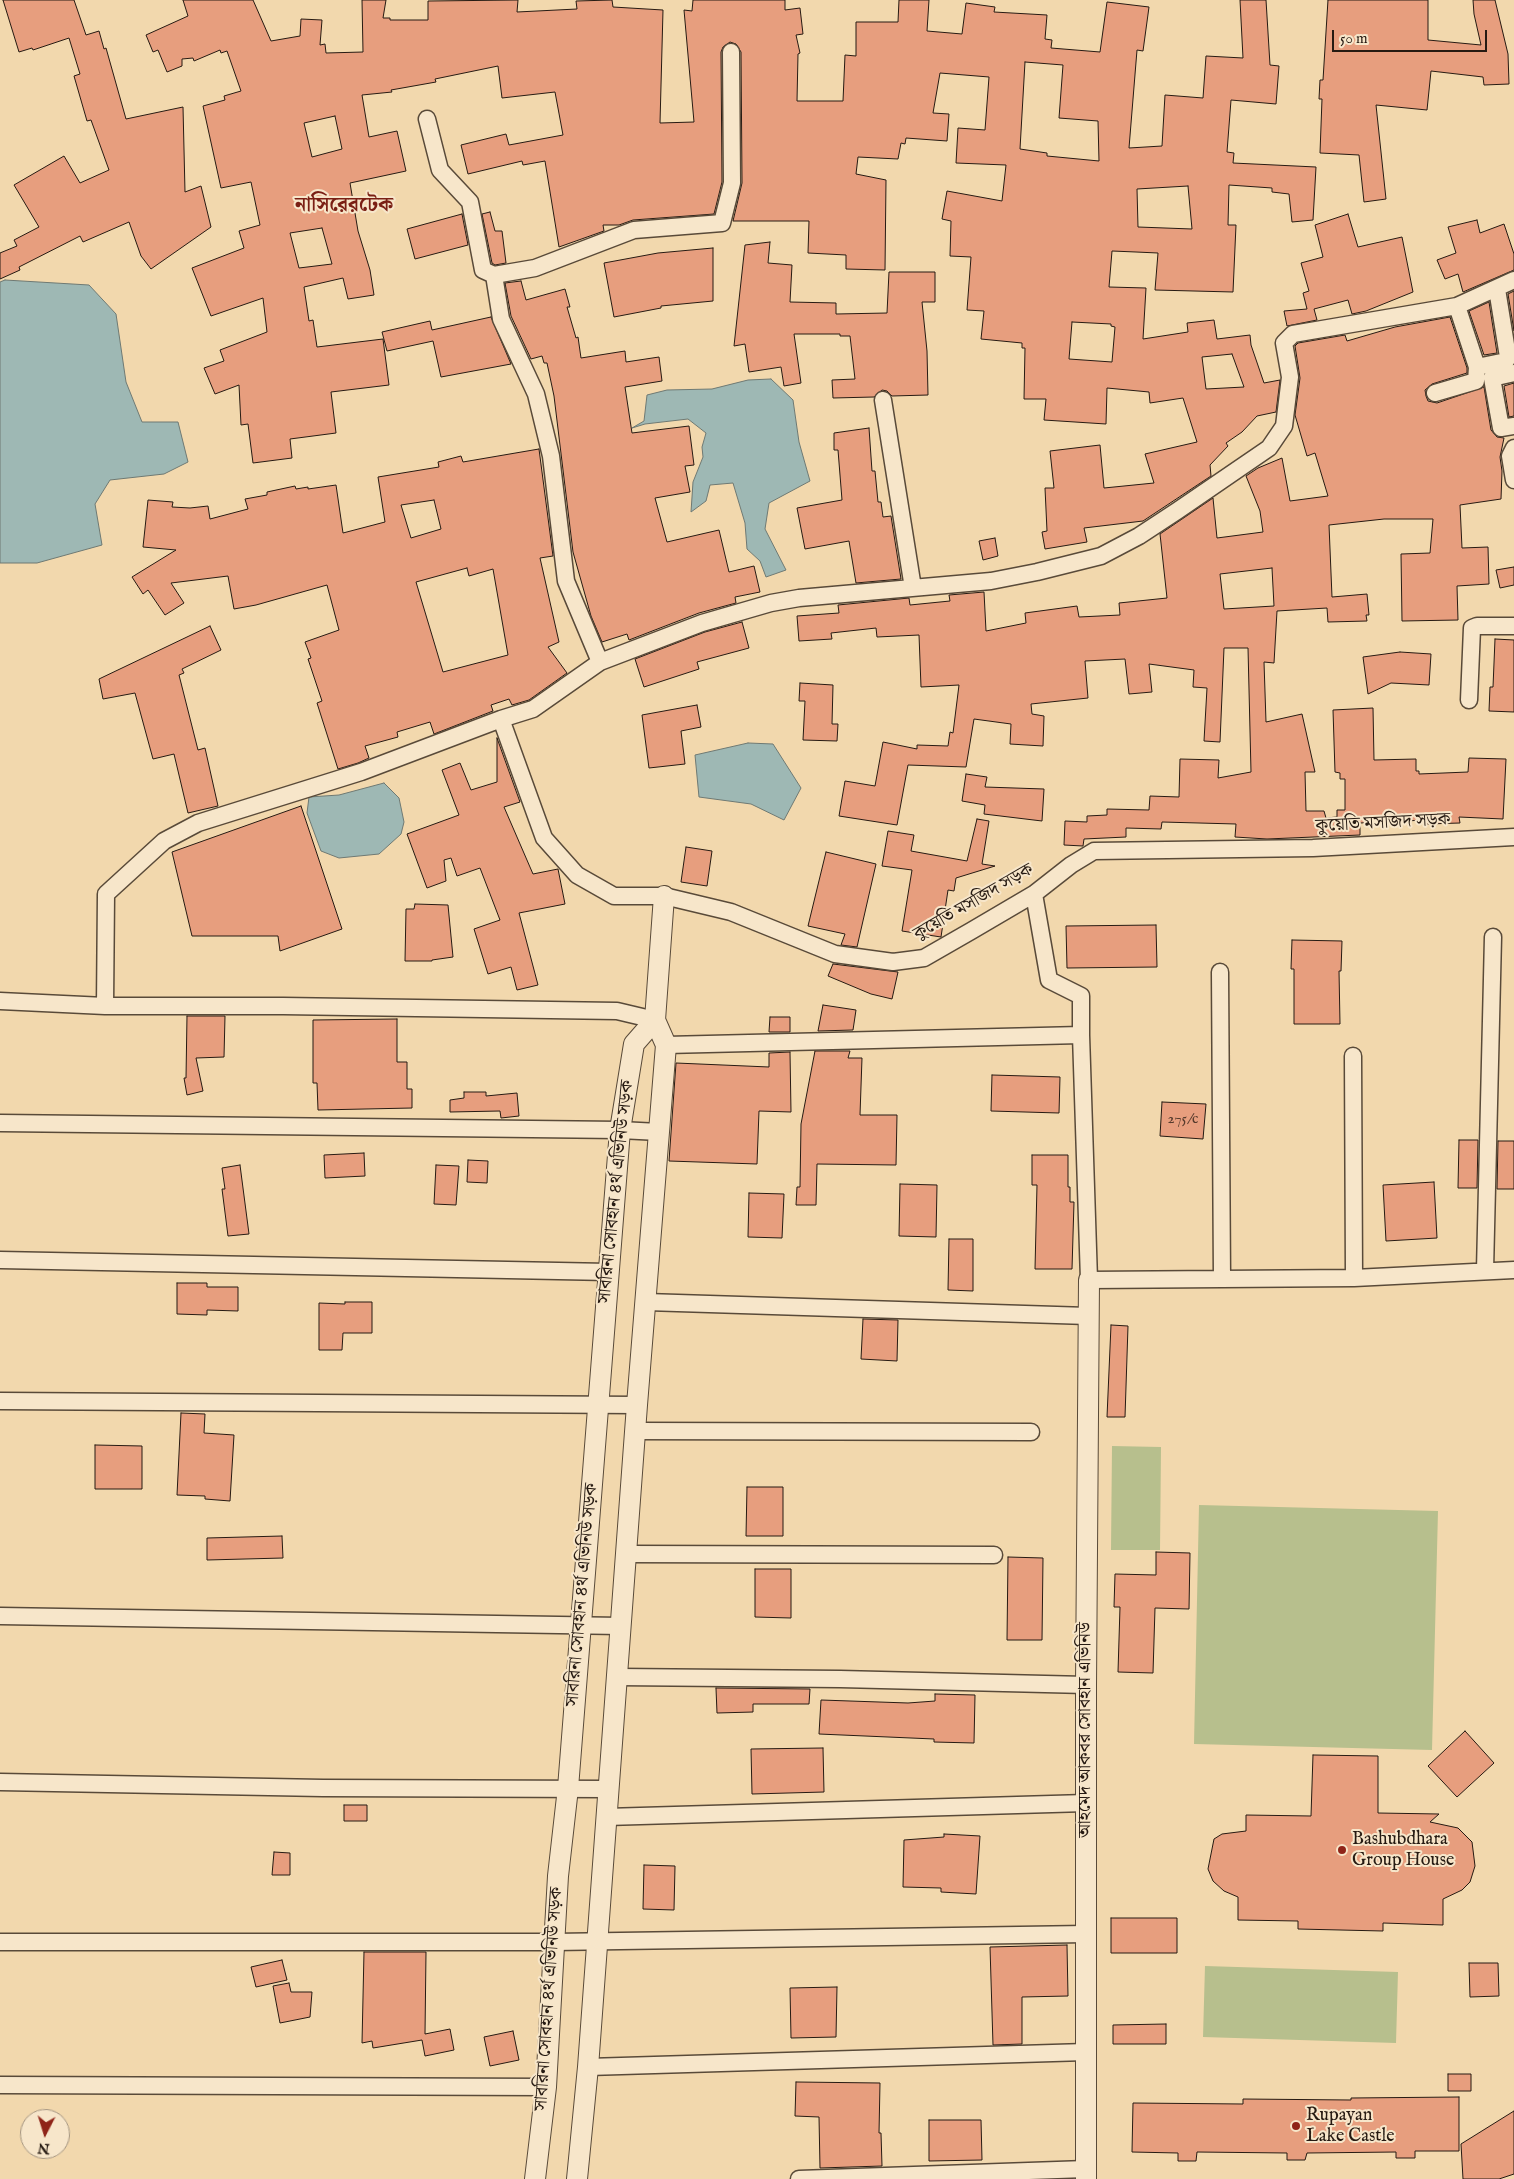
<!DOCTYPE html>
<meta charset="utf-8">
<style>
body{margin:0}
#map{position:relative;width:1514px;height:2179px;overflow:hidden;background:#f2d8ad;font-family:"IM FELL English",serif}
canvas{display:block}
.north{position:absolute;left:20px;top:2109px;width:50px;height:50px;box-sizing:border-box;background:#f7e6ca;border:1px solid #a39480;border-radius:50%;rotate:185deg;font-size:14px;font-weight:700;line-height:20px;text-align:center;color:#261a12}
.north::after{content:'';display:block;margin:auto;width:18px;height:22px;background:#8f2418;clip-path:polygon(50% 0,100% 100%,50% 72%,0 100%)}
.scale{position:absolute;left:1332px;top:30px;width:155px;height:22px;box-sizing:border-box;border:2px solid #261a12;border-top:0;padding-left:6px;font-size:15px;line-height:18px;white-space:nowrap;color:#261a12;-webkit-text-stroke:4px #f7e6ca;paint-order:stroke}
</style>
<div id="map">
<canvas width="1514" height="2179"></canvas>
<div class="north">N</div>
<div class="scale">50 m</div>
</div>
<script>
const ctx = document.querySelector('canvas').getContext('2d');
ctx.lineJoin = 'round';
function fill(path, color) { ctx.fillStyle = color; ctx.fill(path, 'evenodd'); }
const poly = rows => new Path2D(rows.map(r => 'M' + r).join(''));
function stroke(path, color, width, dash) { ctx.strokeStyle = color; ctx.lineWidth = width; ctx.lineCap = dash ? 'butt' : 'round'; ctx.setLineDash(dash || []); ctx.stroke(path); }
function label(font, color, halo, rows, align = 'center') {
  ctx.font = font + ' "IM FELL English","Noto Serif Bengali",serif'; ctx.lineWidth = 4; ctx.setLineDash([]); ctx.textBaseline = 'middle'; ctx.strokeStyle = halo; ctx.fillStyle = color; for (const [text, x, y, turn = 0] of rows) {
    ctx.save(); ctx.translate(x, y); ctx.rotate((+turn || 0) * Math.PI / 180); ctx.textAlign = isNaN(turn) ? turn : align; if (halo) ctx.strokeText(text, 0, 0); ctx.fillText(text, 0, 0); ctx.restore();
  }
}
const green = poly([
 [1112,1446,1161,1447,1160,1550,1111,1550],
 [1199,1505,1438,1511,1432,1750,1194,1744],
 [1205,1966,1398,1972,1396,2043,1203,2037]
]);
const water = poly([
 [5,280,89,285,116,314,126,382,142,422,178,422,188,462,164,474,110,480,95,504,102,545,37,563,0,563,0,282,5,280],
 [771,379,793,400,799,442,810,481,769,503,765,529,786,570,766,577,760,561,747,549,745,523,733,483,710,485,706,501,691,512,693,482,703,457,702,447,706,433,688,419,645,424,632,428,644,421,647,395,667,390,712,389,748,380,771,379],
 [748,743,773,744,801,788,784,820,751,804,699,797,695,755,748,743],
 [384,783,399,798,404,822,401,834,379,854,339,858,321,851,307,813,309,797,339,795,384,783]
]);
const building = poly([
 [3,0,74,0,86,35,99,31,104,49,106,48,126,119,183,107,185,192,201,186,211,227,151,269,141,256,129,222,83,242,80,236,19,267,20,270,0,279,0,253,17,246,14,240,39,227,14,185,64,156,80,183,109,170,91,120,87,121,74,76,80,74,69,38,33,50,32,48,19,52,3,0],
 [183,0,253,0,271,41,300,36,301,19,322,20,320,45,325,44,326,53,363,52,362,0,386,0,383,18,390,18,390,20,428,20,428,1,518,0,517,12,577,9,576,1,612,0,613,7,663,10,660,123,694,122,684,10,692,11,693,0,785,0,785,10,800,8,803,34,796,35,800,53,798,54,797,101,843,101,845,55,856,56,856,22,898,22,899,0,929,0,927,31,962,34,966,3,995,7,994,12,1047,15,1045,39,1052,40,1051,48,1100,52,1107,2,1149,7,1143,51,1137,50,1129,148,1162,146,1165,95,1203,98,1206,56,1243,58,1240,0,1266,0,1270,65,1279,66,1276,104,1231,100,1227,152,1234,153,1233,163,1316,167,1313,220,1292,222,1289,194,1272,192,1272,188,1229,185,1228,225,1236,225,1233,292,1155,290,1158,253,1136,252,1112,251,1109,287,1146,288,1143,339,1188,332,1187,323,1214,320,1217,339,1250,335,1251,345,1264,383,1280,380,1276,412,1257,416,1242,432,1226,443,1228,446,1210,465,1211,476,1143,521,1084,528,1087,542,1045,549,1042,532,1047,531,1045,488,1054,488,1050,451,1100,445,1104,488,1154,483,1145,454,1197,442,1183,398,1150,403,1149,392,1107,388,1106,424,1044,420,1046,399,1024,399,1025,348,1022,348,1022,343,981,339,984,311,967,310,971,257,950,256,951,221,942,219,947,191,1002,201,1006,165,956,163,958,128,985,130,989,77,940,73,933,113,949,114,947,141,906,138,905,144,901,143,898,159,858,157,856,174,886,180,885,270,846,269,846,255,808,253,809,221,733,221,742,183,741,52,736,44,730,42,723,47,721,52,722,182,714,214,633,220,619,225,603,225,604,231,559,247,545,161,523,165,522,161,468,174,461,145,506,134,509,145,563,135,555,92,502,98,498,66,435,79,436,82,391,90,392,92,362,95,369,137,397,131,406,171,350,183,358,231,370,270,374,295,348,299,343,278,304,287,309,321,313,320,317,347,383,339,389,385,331,392,336,433,290,439,292,458,253,463,248,424,241,425,239,385,215,394,204,368,224,361,220,350,267,332,263,298,211,316,192,268,244,248,239,231,260,225,251,182,221,188,203,106,225,100,224,96,241,91,227,51,221,53,220,50,194,61,193,58,182,59,182,66,167,72,158,50,153,52,146,35,188,16,183,0],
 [1025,62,1063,65,1059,118,1098,121,1099,161,1047,156,1047,153,1020,149,1025,62],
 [335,116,342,149,312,157,304,123,335,116],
 [1188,186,1192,229,1138,227,1137,189,1188,186],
 [322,228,332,264,299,268,290,233,322,228],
 [1072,322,1111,324,1111,326,1115,327,1112,362,1069,359,1072,322],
 [1232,354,1244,387,1206,389,1202,357,1232,354],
 [1328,0,1428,0,1428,40,1481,45,1474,14,1473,0,1495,0,1508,54,1509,84,1484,85,1483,77,1431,71,1427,110,1376,105,1386,199,1364,202,1359,155,1320,153,1322,99,1319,99,1320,80,1323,80,1328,0],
 [490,212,495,231,502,231,506,263,495,265,492,263,482,214,490,212],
 [462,214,468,245,415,259,407,229,462,214],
 [1348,214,1358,247,1402,237,1413,292,1366,311,1352,314,1348,300,1314,309,1317,320,1287,326,1284,311,1307,309,1303,293,1309,291,1301,263,1323,257,1315,225,1348,214],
 [1477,220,1480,233,1504,224,1514,254,1514,270,1463,292,1458,274,1445,279,1437,260,1456,253,1448,227,1477,220],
 [770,242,768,263,792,265,790,302,836,303,836,314,887,313,889,272,935,272,935,302,922,302,927,351,928,395,892,396,887,391,882,390,874,397,833,398,832,380,855,379,850,336,840,336,840,334,794,334,801,383,784,386,781,367,749,372,745,344,734,346,745,245,770,242],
 [713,248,713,301,661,306,661,308,614,317,604,263,658,253,713,248],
 [521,281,526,300,565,289,570,307,567,307,576,338,578,337,581,358,625,351,626,362,659,357,662,381,625,387,632,433,689,426,694,465,685,466,690,492,655,498,667,542,719,530,729,572,754,566,760,592,735,597,736,603,699,613,629,640,627,634,602,642,591,616,573,552,554,396,547,363,544,363,542,356,531,359,511,316,505,283,521,281],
 [1514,291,1514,331,1508,294,1514,291],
 [1489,302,1497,353,1484,355,1469,311,1489,302],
 [491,317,511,364,441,377,433,341,387,351,382,332,430,321,432,330,491,317],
 [1450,317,1467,368,1467,373,1432,384,1425,390,1426,396,1428,401,1437,403,1484,387,1491,430,1497,437,1504,438,1500,457,1502,471,1501,499,1460,505,1462,548,1488,547,1489,584,1457,586,1458,620,1402,621,1401,554,1430,553,1433,519,1384,519,1329,525,1332,597,1367,594,1369,615,1366,615,1367,621,1328,622,1327,608,1277,611,1274,663,1264,662,1266,722,1302,714,1315,772,1305,772,1306,811,1324,811,1326,818,1337,817,1337,810,1345,810,1345,779,1340,779,1340,773,1335,772,1333,710,1373,708,1374,760,1416,759,1416,771,1419,771,1419,774,1468,772,1469,758,1506,759,1503,819,1459,817,1460,823,1426,824,1426,820,1360,823,1360,835,1267,839,1235,837,1236,824,1162,822,1161,829,1126,828,1126,837,1084,839,1083,846,1064,845,1065,821,1087,822,1087,816,1107,815,1107,809,1149,810,1150,796,1179,797,1180,759,1219,760,1218,778,1251,772,1248,648,1224,648,1220,742,1204,741,1207,688,1193,687,1194,670,1149,664,1152,692,1129,694,1125,659,1085,661,1088,698,1031,704,1032,714,1044,716,1043,746,1010,744,1011,724,974,719,966,767,908,765,897,825,839,816,845,781,875,786,883,742,917,749,917,745,948,746,950,732,953,733,959,685,921,687,919,635,877,637,876,628,831,633,832,639,799,641,797,616,839,613,838,605,909,598,910,605,950,601,949,595,984,592,986,631,1026,623,1025,613,1077,606,1079,617,1120,615,1119,603,1167,598,1160,534,1213,498,1217,538,1263,532,1260,511,1246,476,1258,468,1282,458,1290,501,1328,496,1315,453,1307,456,1295,415,1300,378,1295,346,1298,343,1345,335,1347,341,1395,327,1450,317],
 [1272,568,1274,606,1224,609,1220,574,1272,568],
 [1514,383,1514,416,1509,417,1504,386,1514,383],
 [869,428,872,471,875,471,878,502,881,502,883,517,891,516,901,579,856,583,849,541,805,549,797,508,842,500,838,450,834,450,834,433,869,428],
 [539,449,553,556,540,558,559,642,548,647,567,673,529,700,512,705,509,699,491,705,493,711,434,734,430,722,397,732,398,737,365,746,369,758,358,763,338,769,317,703,322,701,308,659,311,658,305,642,339,630,327,585,256,605,234,609,228,576,171,583,184,603,165,615,148,590,143,594,132,577,176,550,143,547,148,500,173,502,172,507,190,508,208,506,210,519,248,509,245,499,267,495,267,492,295,486,296,489,308,487,308,489,336,485,343,533,385,522,378,477,439,467,438,462,461,456,463,462,539,449],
 [434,500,441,529,411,538,401,505,434,500],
 [467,568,469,576,493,569,508,655,443,672,416,582,467,568],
 [995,538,998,556,983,560,979,541,995,538],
 [1514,567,1514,585,1500,588,1496,570,1514,567],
 [742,622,749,648,697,662,699,669,644,687,635,659,705,632,742,622],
 [210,626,221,650,182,669,184,673,179,675,198,750,205,748,218,806,188,813,174,754,153,759,135,693,103,699,99,679,210,626],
 [1495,639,1514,640,1514,712,1489,711,1490,687,1493,687,1495,639],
 [1400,652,1431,654,1429,685,1391,683,1368,694,1363,657,1400,652],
 [800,683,833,685,832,724,838,724,837,741,803,740,805,701,799,701,800,683],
 [697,705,701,727,681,731,685,764,649,768,642,715,697,705],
 [497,738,520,802,504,807,533,874,558,869,565,904,519,913,538,985,517,990,511,967,488,974,474,929,500,920,480,868,457,876,451,858,444,860,446,881,427,888,407,834,459,815,442,770,460,763,471,790,497,782,497,738],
 [966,774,987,777,985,787,1044,789,1042,821,984,814,985,805,962,801,966,774],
 [301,806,342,929,280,951,278,936,192,936,172,852,301,806],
 [977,819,989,821,982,864,995,866,956,878,954,891,948,890,941,937,902,931,912,870,882,866,888,831,914,835,911,851,967,861,977,819],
 [686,847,712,851,707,886,681,882,686,847],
 [826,852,876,864,857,947,841,945,845,934,808,926,826,852],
 [415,904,448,905,453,957,432,960,432,961,405,961,406,909,414,909,415,904],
 [1156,925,1157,967,1067,968,1066,926,1156,925],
 [1292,940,1342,941,1341,971,1339,971,1340,1024,1294,1024,1294,969,1291,969,1292,940],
 [833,964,898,972,892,999,871,994,828,976,833,964],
 [823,1005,856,1010,853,1030,818,1031,823,1005],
 [187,1016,225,1016,224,1057,196,1058,203,1091,187,1095,184,1078,186,1078,187,1016],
 [770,1017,790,1017,790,1032,769,1032,770,1017],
 [397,1019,397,1062,407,1062,407,1089,412,1089,412,1108,318,1110,317,1083,313,1083,313,1020,397,1019],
 [815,1051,850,1051,848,1058,862,1058,860,1115,897,1115,896,1165,817,1164,816,1205,796,1205,797,1187,800,1187,801,1124,815,1051],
 [790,1052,791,1112,759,1111,757,1164,669,1161,676,1063,769,1067,769,1053,790,1052],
 [992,1075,1060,1077,1059,1113,991,1111,992,1075],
 [464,1092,486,1092,486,1096,517,1093,519,1116,501,1118,500,1111,450,1112,450,1100,464,1098,464,1092],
 [1162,1102,1206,1104,1203,1139,1160,1136,1162,1102],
 [1459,1140,1478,1140,1477,1188,1458,1188,1459,1140],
 [1498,1141,1514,1141,1514,1189,1497,1189,1498,1141],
 [364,1153,365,1176,325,1178,324,1155,364,1153],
 [1032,1155,1068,1155,1068,1187,1070,1187,1070,1202,1074,1202,1072,1269,1035,1269,1037,1185,1032,1185,1032,1155],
 [468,1160,488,1161,487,1183,467,1182,468,1160],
 [240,1165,249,1234,228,1236,222,1189,225,1189,222,1168,240,1165],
 [436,1165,459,1166,456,1205,434,1204,436,1165],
 [1434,1182,1437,1238,1386,1241,1383,1185,1434,1182],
 [900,1184,937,1185,936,1237,899,1236,900,1184],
 [749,1193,784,1194,782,1238,748,1237,749,1193],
 [949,1239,973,1239,973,1291,948,1290,949,1239],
 [177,1283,207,1283,207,1287,238,1287,238,1311,207,1310,207,1315,177,1314,177,1283],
 [345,1302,372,1302,372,1333,343,1333,342,1350,319,1350,319,1303,345,1304,345,1302],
 [863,1319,898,1320,897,1361,861,1359,863,1319],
 [1111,1325,1128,1326,1125,1417,1107,1417,1111,1325],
 [181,1413,205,1414,204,1433,234,1435,230,1501,205,1499,205,1496,177,1495,181,1413],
 [95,1445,142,1446,142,1489,95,1489,95,1445],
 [747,1487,783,1487,783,1536,746,1536,747,1487],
 [282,1536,283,1558,207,1560,207,1538,282,1536],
 [1156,1552,1190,1553,1189,1609,1155,1608,1153,1673,1118,1672,1120,1607,1114,1607,1115,1574,1156,1575,1156,1552],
 [1008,1557,1043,1558,1042,1640,1007,1640,1008,1557],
 [755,1569,791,1569,791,1618,755,1617,755,1569],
 [716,1688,810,1689,809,1704,753,1704,753,1712,717,1713,716,1688],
 [935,1694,975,1695,974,1743,934,1742,934,1739,819,1734,821,1700,908,1703,935,1701,935,1694],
 [1465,1731,1494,1763,1457,1797,1428,1766,1465,1731],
 [823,1748,824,1792,752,1794,751,1749,823,1748],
 [1313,1755,1378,1756,1378,1813,1439,1814,1430,1822,1458,1828,1472,1842,1475,1866,1470,1882,1462,1890,1443,1899,1443,1925,1383,1923,1383,1931,1298,1929,1298,1921,1238,1920,1238,1897,1224,1891,1213,1881,1208,1869,1214,1839,1222,1834,1246,1831,1246,1815,1311,1816,1313,1755],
 [344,1805,367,1805,367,1821,344,1821,344,1805],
 [944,1834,980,1836,976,1894,941,1892,941,1888,903,1887,904,1840,944,1837,944,1834],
 [274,1852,290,1853,290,1875,272,1875,274,1852],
 [644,1865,675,1866,674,1910,643,1909,644,1865],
 [1111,1918,1177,1918,1177,1953,1111,1953,1111,1918],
 [1067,1945,1068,1996,1022,1997,1022,2044,993,2045,990,1947,1067,1945],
 [364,1952,426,1952,425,2034,450,2029,454,2050,425,2056,422,2040,373,2048,372,2041,362,2043,364,1952],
 [282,1960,287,1980,256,1987,251,1967,282,1960],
 [1469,1963,1498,1963,1499,1996,1470,1997,1469,1963],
 [289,1983,291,1992,312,1992,310,2017,280,2023,273,1986,289,1983],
 [837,1987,836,2037,791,2038,790,1988,837,1987],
 [1166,2024,1166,2044,1113,2044,1113,2025,1166,2024],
 [513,2031,519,2060,490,2066,484,2037,513,2031],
 [1448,2074,1471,2074,1471,2091,1448,2091,1448,2074],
 [796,2082,880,2083,879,2133,881,2133,882,2166,820,2168,819,2117,795,2116,796,2082],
 [1459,2097,1459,2151,1415,2151,1415,2158,1396,2158,1396,2152,1307,2153,1305,2160,1287,2160,1287,2153,1197,2152,1196,2161,1178,2161,1178,2153,1132,2152,1133,2103,1243,2104,1243,2099,1351,2100,1351,2098,1459,2097],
 [1514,2111,1514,2174,1499,2179,1463,2179,1461,2144,1514,2111],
 [929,2120,981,2120,982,2160,929,2161,929,2120]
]);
const minor = poly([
 [427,119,440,170,470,202,483,270,494,275,501,319,536,394,551,456,566,581,600,662],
 [494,275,535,268,634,230,722,223,732,183,731,52],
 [1457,306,1477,367],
 [1514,373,1492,378,1501,428,1514,426],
 [1435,393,1476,381,1477,367,1506,361,1508,357,1497,289],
 [883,400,913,588],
 [1514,448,1510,456,1514,480],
 [1469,700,1472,628,1477,626,1514,626],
 [501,719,544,838,577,875,614,896,664,896,731,912,835,954,893,962,924,958,971,931,1034,894,1071,865,1094,851,1313,848,1514,837],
 [1034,894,1049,980,1081,996,1081,1035,1089,1280,1354,1278,1514,1270],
 [1220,972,1222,1279],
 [0,1001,105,1006,283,1006,617,1011,655,1020],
 [105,1006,106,894,164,841,198,823,361,772,501,719,533,709,600,662,702,623,771,603,799,598,991,581,1037,572,1101,556,1139,536,1177,511,1269,448,1284,426,1290,377,1284,343,1293,334,1457,306,1514,280],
 [666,1045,1081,1035],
 [1353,1056,1354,1278],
 [0,1123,620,1130,659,1132],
 [0,1260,609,1272],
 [1485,1270,1493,937],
 [646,1302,1088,1316],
 [0,1401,637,1405],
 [635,1431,1031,1432],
 [627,1554,994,1555],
 [0,1616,621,1626],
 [617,1677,840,1679,1086,1685],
 [0,1782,323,1788,608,1789],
 [606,1817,1086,1803],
 [0,1942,554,1942,1086,1934],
 [588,2067,1086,2052],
 [0,2085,546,2087],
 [799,2179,1086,2169]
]);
const tertiary = poly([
 [535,2179,546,2087,558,1876,568,1788,620,1130,634,1044,655,1020],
 [577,2179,588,2067,637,1405,666,1045,655,1020,664,896],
 [1086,2179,1086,1685,1089,1280]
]);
const markers = [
 [1342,1850,5,"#8f2418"],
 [1296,2126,5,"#8f2418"]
];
const numberNames = [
 ["275/c",1183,1120]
];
const streetNames = [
 ["কুয়েতি মসজিদ সড়ক",1383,824,-3],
 ["কুয়েতি মসজিদ সড়ক",974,903,-30],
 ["সাবরিনা সোবহান ৪র্থ এভিনিউ সড়ক",617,1192,-84],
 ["সাবরিনা সোবহান ৪র্থ এভিনিউ সড়ক",583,1595,-85],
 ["আহমেদ আকবর সোবহান এভিনিউ",1086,1730,-90],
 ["সাবরিনা সোবহান ৪র্থ এভিনিউ সড়ক",550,1999,-86]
];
const poiNames = [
 ["Bashubdhara",1352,1840],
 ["Group House",1352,1861],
 ["Rupayan",1306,2116],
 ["Lake Castle",1306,2137]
];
const quarterNames = [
 ["নাসিরেরটেক",344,207]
];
fill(green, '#b7bf8d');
fill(water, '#9eb8b4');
stroke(water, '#6e7973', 1);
fill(building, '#e79e7e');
stroke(building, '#261a12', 1);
stroke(minor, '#594a39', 19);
stroke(tertiary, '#594a39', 22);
stroke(minor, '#f7e6ca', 16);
stroke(tertiary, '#f7e6ca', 20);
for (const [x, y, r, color] of markers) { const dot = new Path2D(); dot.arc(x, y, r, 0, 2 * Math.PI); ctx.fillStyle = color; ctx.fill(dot); stroke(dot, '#f7e6ca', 2); }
label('15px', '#563b2d', null, numberNames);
label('18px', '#261a12', '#f7e6ca', streetNames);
label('18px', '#261a12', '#f7e6ca', poiNames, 'left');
label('bold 20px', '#7a1f14', '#f7e6ca', quarterNames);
</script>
